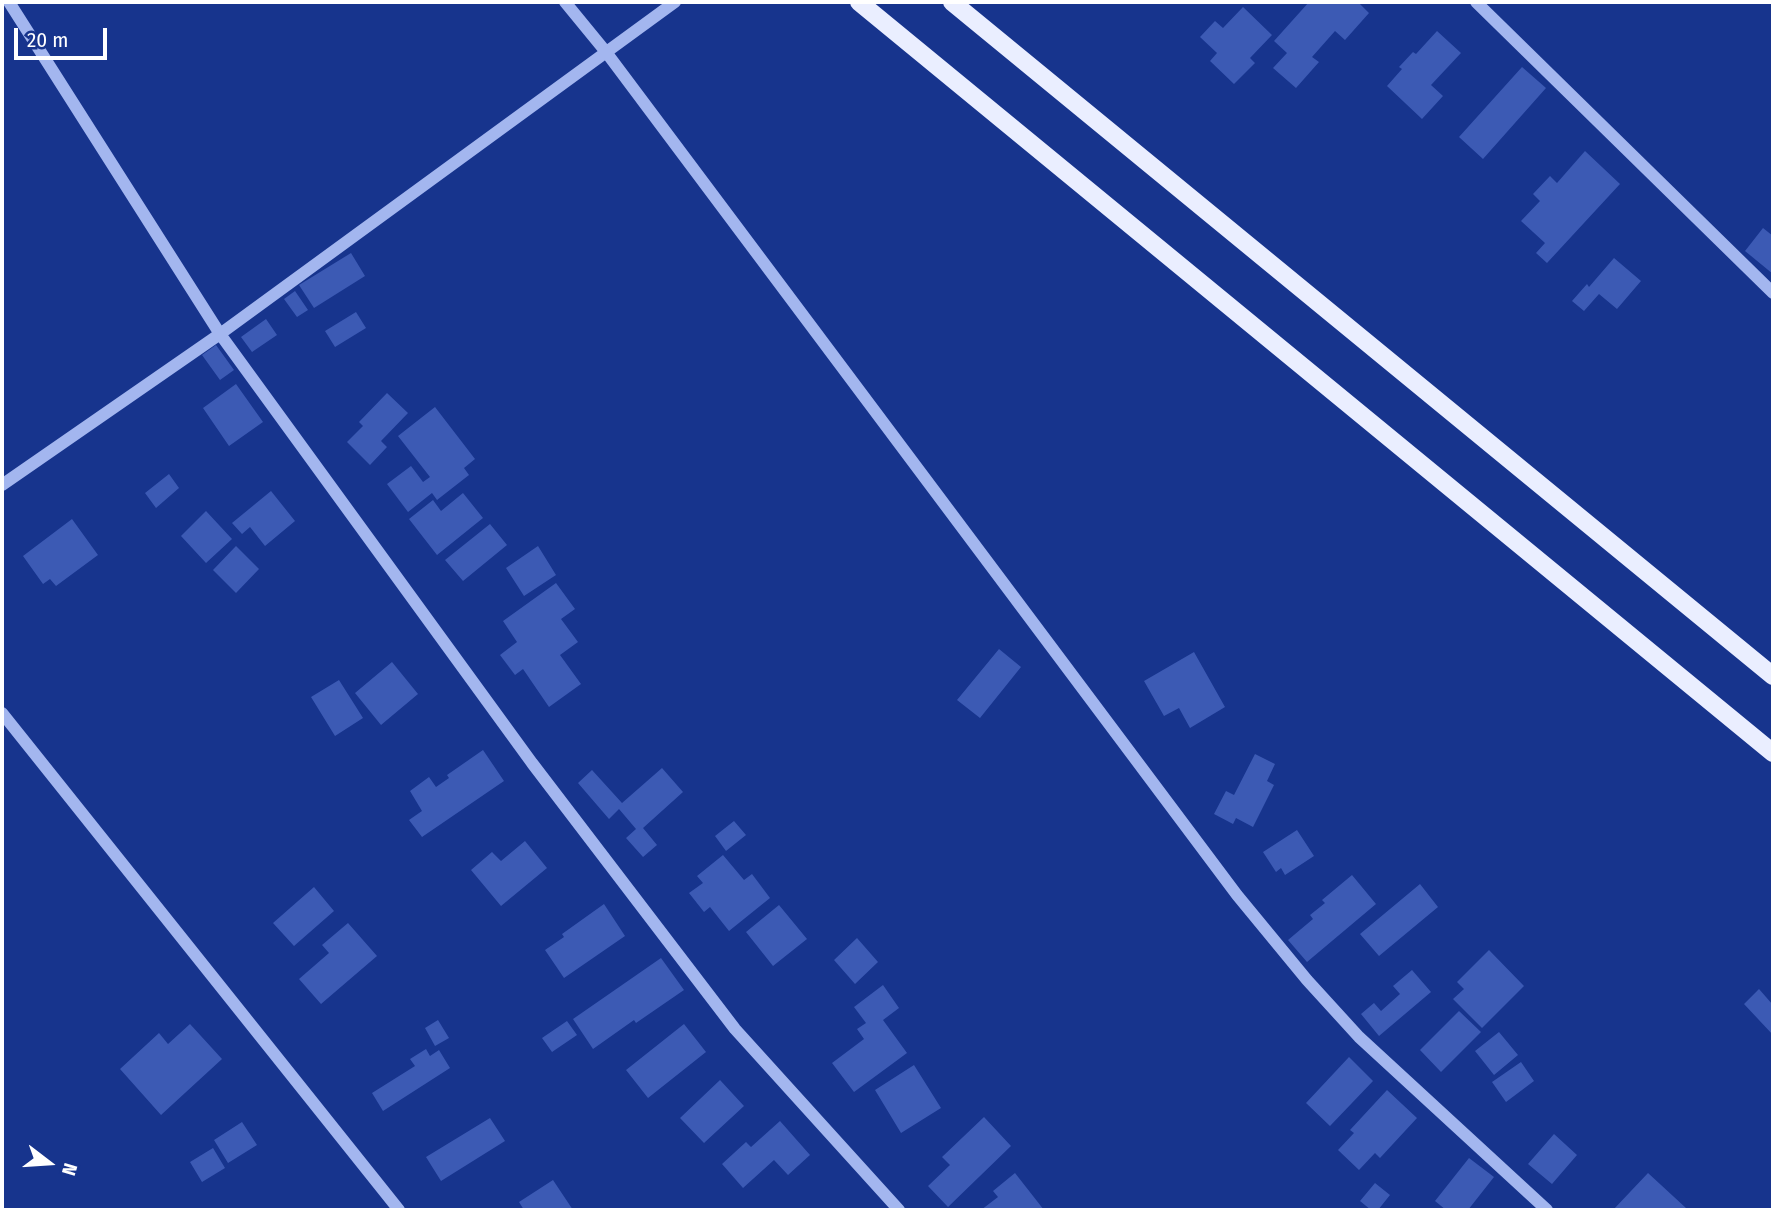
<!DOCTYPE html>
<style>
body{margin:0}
#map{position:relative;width:1775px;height:1212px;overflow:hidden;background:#17348d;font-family:"Fira Sans Condensed",sans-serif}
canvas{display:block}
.frame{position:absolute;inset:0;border:4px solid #fff;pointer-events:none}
.north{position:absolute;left:14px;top:1128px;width:70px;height:70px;-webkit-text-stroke:5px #17348d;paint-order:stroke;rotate:107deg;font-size:19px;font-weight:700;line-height:28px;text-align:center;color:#fff}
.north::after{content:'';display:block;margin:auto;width:24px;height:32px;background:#fff;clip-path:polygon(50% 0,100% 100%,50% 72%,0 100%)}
.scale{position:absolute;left:14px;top:28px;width:93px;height:32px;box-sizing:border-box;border:4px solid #fff;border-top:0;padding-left:9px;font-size:21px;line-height:24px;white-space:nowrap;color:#fff;-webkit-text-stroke:5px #17348d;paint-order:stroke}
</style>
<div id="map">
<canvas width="1775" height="1212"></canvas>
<div class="frame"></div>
<div class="north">N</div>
<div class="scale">20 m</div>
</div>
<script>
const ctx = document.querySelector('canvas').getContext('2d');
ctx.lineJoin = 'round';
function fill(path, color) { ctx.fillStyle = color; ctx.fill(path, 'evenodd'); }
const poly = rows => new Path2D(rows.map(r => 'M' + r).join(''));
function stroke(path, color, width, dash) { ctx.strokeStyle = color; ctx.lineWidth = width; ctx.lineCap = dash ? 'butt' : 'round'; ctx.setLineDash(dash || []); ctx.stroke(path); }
const building = poly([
 [1309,2,1360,2,1359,3,1369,13,1345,40,1335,31,1312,57,1319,62,1296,88,1273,68,1287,53,1274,41],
 [1243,7,1272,35,1250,58,1255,63,1234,84,1210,61,1217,53,1200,37,1215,21,1223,28],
 [1437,31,1461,53,1431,85,1443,96,1422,119,1387,86,1402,69,1399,67,1413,52,1416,54],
 [1522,67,1546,88,1483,159,1459,137],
 [1585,151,1620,184,1547,263,1536,253,1545,243,1521,221,1540,201,1533,194,1550,176,1557,183],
 [1763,228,1773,236,1773,274,1745,251],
 [351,253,365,276,314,308,299,285],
 [1614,258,1641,281,1617,309,1599,294,1584,311,1572,301,1587,284,1589,287],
 [295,291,308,310,297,317,284,299],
 [356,312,366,328,335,347,325,331],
 [266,319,277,335,252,352,241,337],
 [216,345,234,370,220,380,202,355],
 [236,384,263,422,229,446,203,408],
 [387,393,408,413,381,441,387,447,370,465,347,442,363,426,359,422],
 [435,407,475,459,464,468,469,475,437,500,432,493,408,512,387,484,411,466,423,482,430,477,398,436],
 [169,474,179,488,156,508,145,493],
 [271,491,295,521,265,546,250,527,242,534,232,523],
 [463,493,483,518,437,555,409,519,433,500,441,511],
 [206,511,232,539,206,563,181,536],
 [72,519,98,555,56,586,50,579,43,584,23,556],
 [490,524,507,545,463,581,445,560],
 [236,546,259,569,236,593,213,570],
 [538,546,556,575,524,596,506,568],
 [556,583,575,609,561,619,578,642,560,655,581,684,549,707,523,669,515,675,500,655,517,642,503,621],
 [999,649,1021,667,980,718,957,700],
 [1194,652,1225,707,1190,728,1179,708,1164,716,1144,681],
 [392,662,418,694,381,725,355,693],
 [339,680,363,718,335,736,311,697],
 [483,750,504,781,422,837,409,820,422,811,410,791,429,777,436,787,449,778,447,775],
 [1255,754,1275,764,1267,781,1274,785,1253,827,1236,818,1233,824,1214,814,1226,791,1234,795],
 [662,768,683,792,643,828,657,845,643,857,626,838,636,829,619,809,609,819,578,783,592,770,622,803],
 [734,821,746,835,726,851,715,836],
 [1297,830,1314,856,1285,875,1281,868,1276,872,1263,852],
 [525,841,547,868,501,906,471,870,492,852,501,861],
 [723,855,744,880,752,874,770,898,729,931,710,907,704,912,689,893,703,883,697,876],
 [1352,875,1376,904,1307,962,1288,940,1313,919,1310,915,1325,903,1322,900],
 [1420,884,1438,907,1379,956,1360,934],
 [314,887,334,911,294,946,273,923],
 [604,904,625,936,564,978,545,950,564,937,562,934],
 [779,905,807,939,773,966,746,932],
 [348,923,377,956,321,1004,299,979,329,953,322,945],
 [857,938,878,962,855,984,834,960],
 [1489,950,1524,986,1482,1028,1453,999,1464,989,1457,982],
 [661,958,684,990,636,1023,634,1020,593,1049,573,1019],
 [1412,970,1431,992,1379,1036,1361,1014,1374,1003,1381,1011,1400,994,1393,986],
 [883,985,899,1008,883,1020,907,1053,854,1092,832,1063,864,1039,857,1029,866,1023,854,1007],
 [1759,989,1773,1005,1773,1035,1744,1004],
 [1459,1011,1481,1032,1441,1072,1420,1050],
 [438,1020,449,1038,435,1046,425,1028],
 [567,1021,577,1035,552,1052,542,1038],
 [190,1024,222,1059,161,1115,120,1069,159,1033,168,1044],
 [684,1024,706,1052,648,1098,626,1070],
 [1499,1032,1518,1055,1494,1075,1475,1051],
 [426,1049,430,1056,439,1050,450,1068,383,1111,372,1093,415,1066,410,1059],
 [1349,1057,1373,1081,1330,1126,1306,1103],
 [1521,1062,1534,1081,1506,1102,1492,1082],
 [914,1065,941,1108,901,1133,875,1090],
 [720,1080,744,1106,704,1143,680,1118],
 [1387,1090,1417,1118,1380,1158,1375,1153,1359,1170,1338,1150,1354,1133,1350,1130],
 [984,1117,1011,1146,948,1207,928,1186,950,1165,942,1157],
 [490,1118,505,1141,441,1181,426,1157],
 [780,1121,810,1155,788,1175,774,1160,743,1188,722,1164,746,1142,751,1147],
 [242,1122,257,1145,228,1163,214,1140],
 [1554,1134,1577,1155,1552,1184,1528,1164],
 [213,1148,225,1168,202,1182,190,1162],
 [1469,1158,1494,1177,1468,1210,1446,1210,1435,1201],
 [1015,1173,1044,1210,981,1210,998,1197,993,1191],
 [1648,1173,1686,1208,1685,1210,1613,1210],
 [553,1180,573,1210,524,1210,519,1202],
 [1375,1183,1390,1195,1378,1210,1371,1210,1360,1201]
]);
const minor = poly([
 [9,2,220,334,532,763,735,1029,899,1210],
 [565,2,606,52,1237,895,1307,980,1359,1037,1547,1210],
 [1476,2,1773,293],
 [2,485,220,334,675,2],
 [2,713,399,1210]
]);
const major = poly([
 [859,2,1773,753],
 [952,2,1773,676]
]);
fill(building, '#3c5ab4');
stroke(minor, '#a3b6ef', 12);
stroke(major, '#eaeeff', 18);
</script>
